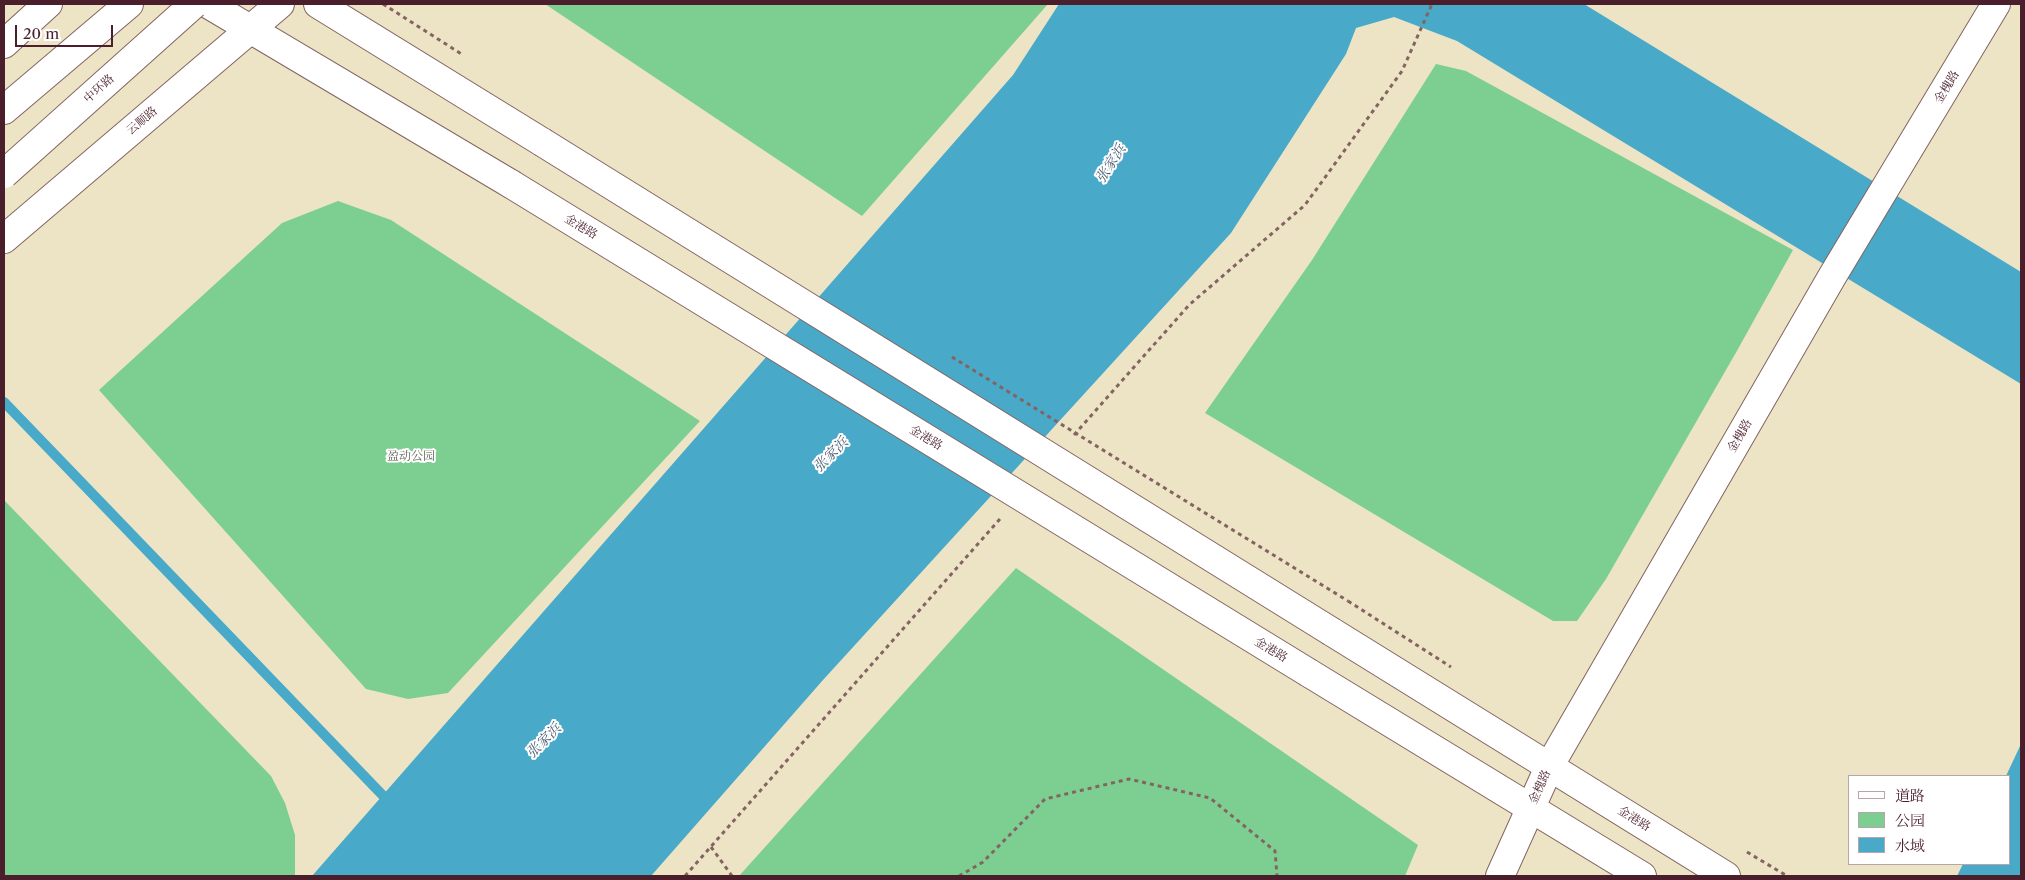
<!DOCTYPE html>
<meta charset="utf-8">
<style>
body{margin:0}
#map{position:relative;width:2025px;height:880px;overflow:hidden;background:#ede4c6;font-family:"Libre Caslon Text","Noto Serif SC",serif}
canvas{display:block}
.frame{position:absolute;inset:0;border:5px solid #4a1f2b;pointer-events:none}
.legend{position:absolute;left:1848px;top:775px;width:162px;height:90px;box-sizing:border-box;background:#fff;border:1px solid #b7a5aa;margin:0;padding:6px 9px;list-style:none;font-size:15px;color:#4a1f2b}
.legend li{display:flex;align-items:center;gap:10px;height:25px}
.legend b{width:25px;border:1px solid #b7a5aa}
.scale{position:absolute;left:15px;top:25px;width:98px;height:22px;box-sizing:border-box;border:2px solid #4a1f2b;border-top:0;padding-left:6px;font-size:15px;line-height:18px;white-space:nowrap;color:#4a1f2b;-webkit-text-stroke:4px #fff;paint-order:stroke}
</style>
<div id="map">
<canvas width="2025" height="880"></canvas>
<div class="frame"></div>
<ul class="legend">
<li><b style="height:6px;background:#fff"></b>道路</li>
<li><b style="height:14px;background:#7ccf91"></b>公园</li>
<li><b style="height:14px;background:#48a9c8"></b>水域</li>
</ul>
<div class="scale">20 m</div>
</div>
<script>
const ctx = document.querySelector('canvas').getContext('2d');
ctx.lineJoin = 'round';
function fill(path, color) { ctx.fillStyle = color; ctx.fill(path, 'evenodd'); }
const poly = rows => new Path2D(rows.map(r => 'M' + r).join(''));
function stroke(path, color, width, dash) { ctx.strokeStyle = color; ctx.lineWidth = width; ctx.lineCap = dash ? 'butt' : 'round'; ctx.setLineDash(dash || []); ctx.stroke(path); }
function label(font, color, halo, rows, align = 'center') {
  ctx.font = font + ' "Libre Caslon Text","Noto Serif SC",serif'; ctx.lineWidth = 4; ctx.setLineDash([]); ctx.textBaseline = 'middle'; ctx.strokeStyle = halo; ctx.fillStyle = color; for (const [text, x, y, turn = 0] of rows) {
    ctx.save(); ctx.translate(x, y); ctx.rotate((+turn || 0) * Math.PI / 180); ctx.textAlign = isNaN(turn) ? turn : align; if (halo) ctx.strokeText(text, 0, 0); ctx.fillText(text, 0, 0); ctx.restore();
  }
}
const green = poly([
 [545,4,1048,4,862,216],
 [1436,64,1466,71,1793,250,1738,349,1606,579,1577,621,1553,621,1205,413,1312,260],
 [338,201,391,220,700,421,448,693,408,699,366,689,99,390,282,223],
 [4,500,271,776,285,803,295,835,295,876,4,876],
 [1016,568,1418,845,1405,876,739,876]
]);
const water = poly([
 [1059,4,1584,4,2021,272,2021,384,1457,41,1394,17,1356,28,1346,54,1231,233,823,680,651,876,312,876,1013,75],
 [2021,744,2021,876,1957,876,1963,864,2009,864,2009,776,2006,776]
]);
const stream = poly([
 [4,402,392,805]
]);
const path = poly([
 [383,4,463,55],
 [1074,435,1189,305,1305,205,1402,71,1432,4],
 [1348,601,1451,667],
 [711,847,732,876],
 [1747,852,1787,876],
 [685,876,1000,519],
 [959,876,983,862,1045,799,1129,779,1210,798,1275,851,1277,876]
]);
const minor = poly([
 [1500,876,1550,765,1833,275,1996,4]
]);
const tertiary = poly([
 [208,4,511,184],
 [318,4,542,142],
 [1332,632,1726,876],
 [1309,673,1642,876]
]);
const primary = poly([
 [4,44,48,4],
 [4,239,280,4]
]);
const trunk = poly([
 [4,110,129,4]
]);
const pathBridge = poly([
 [952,357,1348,601]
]);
const tertiaryBridge = poly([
 [542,142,1332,632],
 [511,184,1309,673]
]);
const trunkBridge = poly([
 [4,174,194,4]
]);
const streetNames = [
 ["金槐路",1947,87,-59],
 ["中环路",99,89,-42],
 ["云顺路",142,121,-40],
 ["金港路",581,227,31],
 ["金槐路",1740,436,-60],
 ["金港路",926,438,31],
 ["金港路",1271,650,31],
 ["金槐路",1540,787,-66],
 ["金港路",1634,819,32]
];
const parkNames = [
 ["盈动公园",411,457]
];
const waterNames = [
 ["张家浜",1111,164,-57],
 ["张家浜",831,455,-45],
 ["张家浜",544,741,-45]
];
fill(green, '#7ccf91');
fill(water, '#48a9c8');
stroke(stream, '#48a9c8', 10);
stroke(minor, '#836461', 30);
stroke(tertiary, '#836461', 30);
stroke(primary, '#836461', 30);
stroke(trunk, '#836461', 30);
stroke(path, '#836461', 3, [4, 4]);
stroke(minor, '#fff', 28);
stroke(tertiary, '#fff', 28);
stroke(primary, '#fff', 28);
stroke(trunk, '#fff', 28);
stroke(tertiaryBridge, '#836461', 30, []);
stroke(trunkBridge, '#836461', 30, []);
stroke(pathBridge, '#836461', 3, [4, 4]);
stroke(tertiaryBridge, '#fff', 28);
stroke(trunkBridge, '#fff', 28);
label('12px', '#4a1f2b', '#fff', streetNames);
label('12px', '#5c5d4f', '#fff', parkNames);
label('italic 14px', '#495d72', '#fff', waterNames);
</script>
